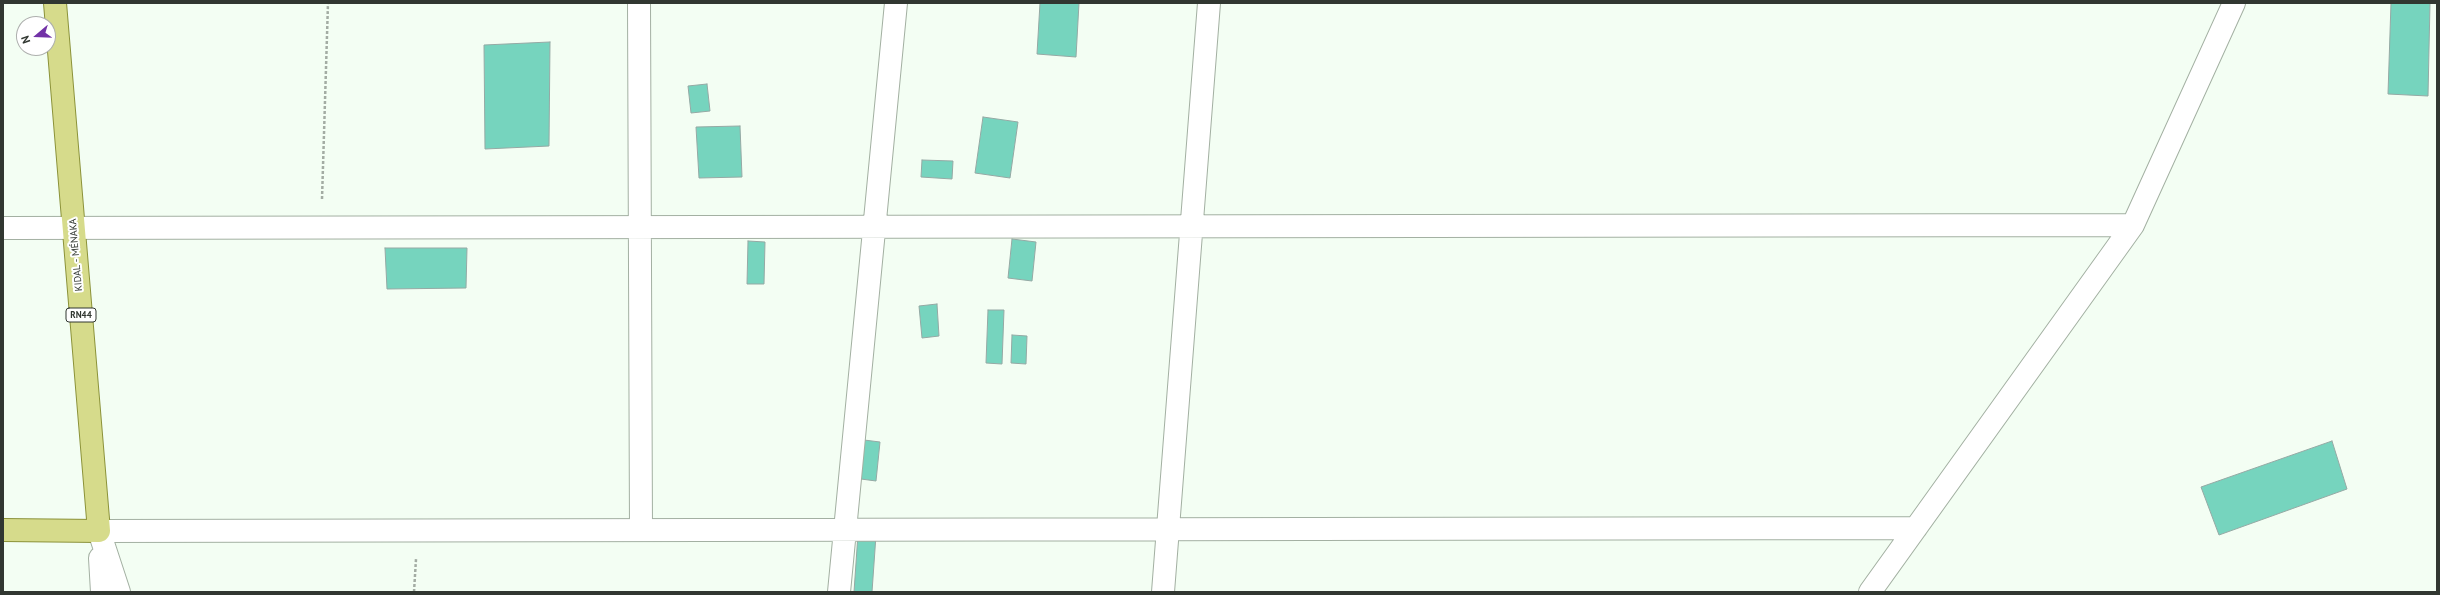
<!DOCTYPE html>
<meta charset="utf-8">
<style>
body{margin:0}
#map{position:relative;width:2440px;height:595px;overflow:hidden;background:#f3fef3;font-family:"PT Sans",sans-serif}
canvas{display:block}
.frame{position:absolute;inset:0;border:4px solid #313731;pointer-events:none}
.north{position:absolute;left:16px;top:16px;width:40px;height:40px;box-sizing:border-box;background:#fff;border:1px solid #adafad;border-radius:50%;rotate:251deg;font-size:11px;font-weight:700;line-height:16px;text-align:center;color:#313731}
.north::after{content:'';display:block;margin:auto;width:14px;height:18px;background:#7232a7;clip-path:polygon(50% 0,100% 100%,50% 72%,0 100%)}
</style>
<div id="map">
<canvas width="2440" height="595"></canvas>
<div class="frame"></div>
<div class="north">N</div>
</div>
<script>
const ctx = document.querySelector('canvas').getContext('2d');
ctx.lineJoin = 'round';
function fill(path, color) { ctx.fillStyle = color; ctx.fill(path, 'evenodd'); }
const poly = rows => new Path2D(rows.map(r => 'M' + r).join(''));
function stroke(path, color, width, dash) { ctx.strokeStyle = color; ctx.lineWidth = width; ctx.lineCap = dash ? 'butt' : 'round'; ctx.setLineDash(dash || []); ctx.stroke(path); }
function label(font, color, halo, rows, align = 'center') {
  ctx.font = font + ' "PT Sans",sans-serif'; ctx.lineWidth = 4; ctx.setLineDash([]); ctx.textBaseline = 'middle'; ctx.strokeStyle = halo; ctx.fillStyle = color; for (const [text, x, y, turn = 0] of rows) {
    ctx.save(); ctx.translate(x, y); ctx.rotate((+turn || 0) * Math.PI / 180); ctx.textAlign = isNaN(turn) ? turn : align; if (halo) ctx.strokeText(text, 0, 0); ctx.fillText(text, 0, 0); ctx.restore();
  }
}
const building = poly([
 [1040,3,1079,3,1076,57,1037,54,1040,3],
 [2391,3,2430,3,2428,96,2388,94,2391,3],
 [550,42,549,146,485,149,484,45,550,42],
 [707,84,710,111,691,113,688,86,707,84],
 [983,117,1018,122,1010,178,975,173,983,117],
 [740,126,742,177,699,178,696,127,740,126],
 [922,160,953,161,952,179,921,177,922,160],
 [1012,239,1036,242,1032,281,1008,278,1012,239],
 [748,241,765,242,764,284,747,284,748,241],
 [385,248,467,248,466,288,387,289,385,248],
 [937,304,939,336,922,338,919,306,937,304],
 [988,310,1004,310,1002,364,986,363,988,310],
 [1012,335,1027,336,1026,364,1011,363,1012,335],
 [864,440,880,442,876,481,861,479,864,440],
 [2332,441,2347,489,2219,535,2201,487,2332,441],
 [858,534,876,535,872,592,854,592,858,534]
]);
const path = poly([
 [322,199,328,3],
 [414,592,416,559]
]);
const minor = poly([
 [639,3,641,530],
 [3,228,2133,225],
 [99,531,1916,528],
 [99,531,119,592],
 [100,558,102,592],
 [839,592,896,3],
 [1163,592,1209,3],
 [1870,592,2133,225,2234,3]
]);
const major = poly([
 [3,530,99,531,55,3]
]);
const shields = [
 [81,315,30]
];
const shieldNames = [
 ["RN44",81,315]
];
const streetNames = [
 ["KIDAL - MÉNAKA",76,255,-95]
];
fill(building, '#76d4be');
stroke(building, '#95a9a4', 1);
stroke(minor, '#a3b0a2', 24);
stroke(major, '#8b9239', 24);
stroke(path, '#a3aca3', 2.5, [3, 2]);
stroke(minor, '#fff', 22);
stroke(major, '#d6db8b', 22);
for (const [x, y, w] of shields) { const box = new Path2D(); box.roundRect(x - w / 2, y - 7, w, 14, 3); ctx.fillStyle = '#fff'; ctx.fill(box); stroke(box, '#313731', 1); }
label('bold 9px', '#313731', null, shieldNames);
label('10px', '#313731', '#fff', streetNames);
</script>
